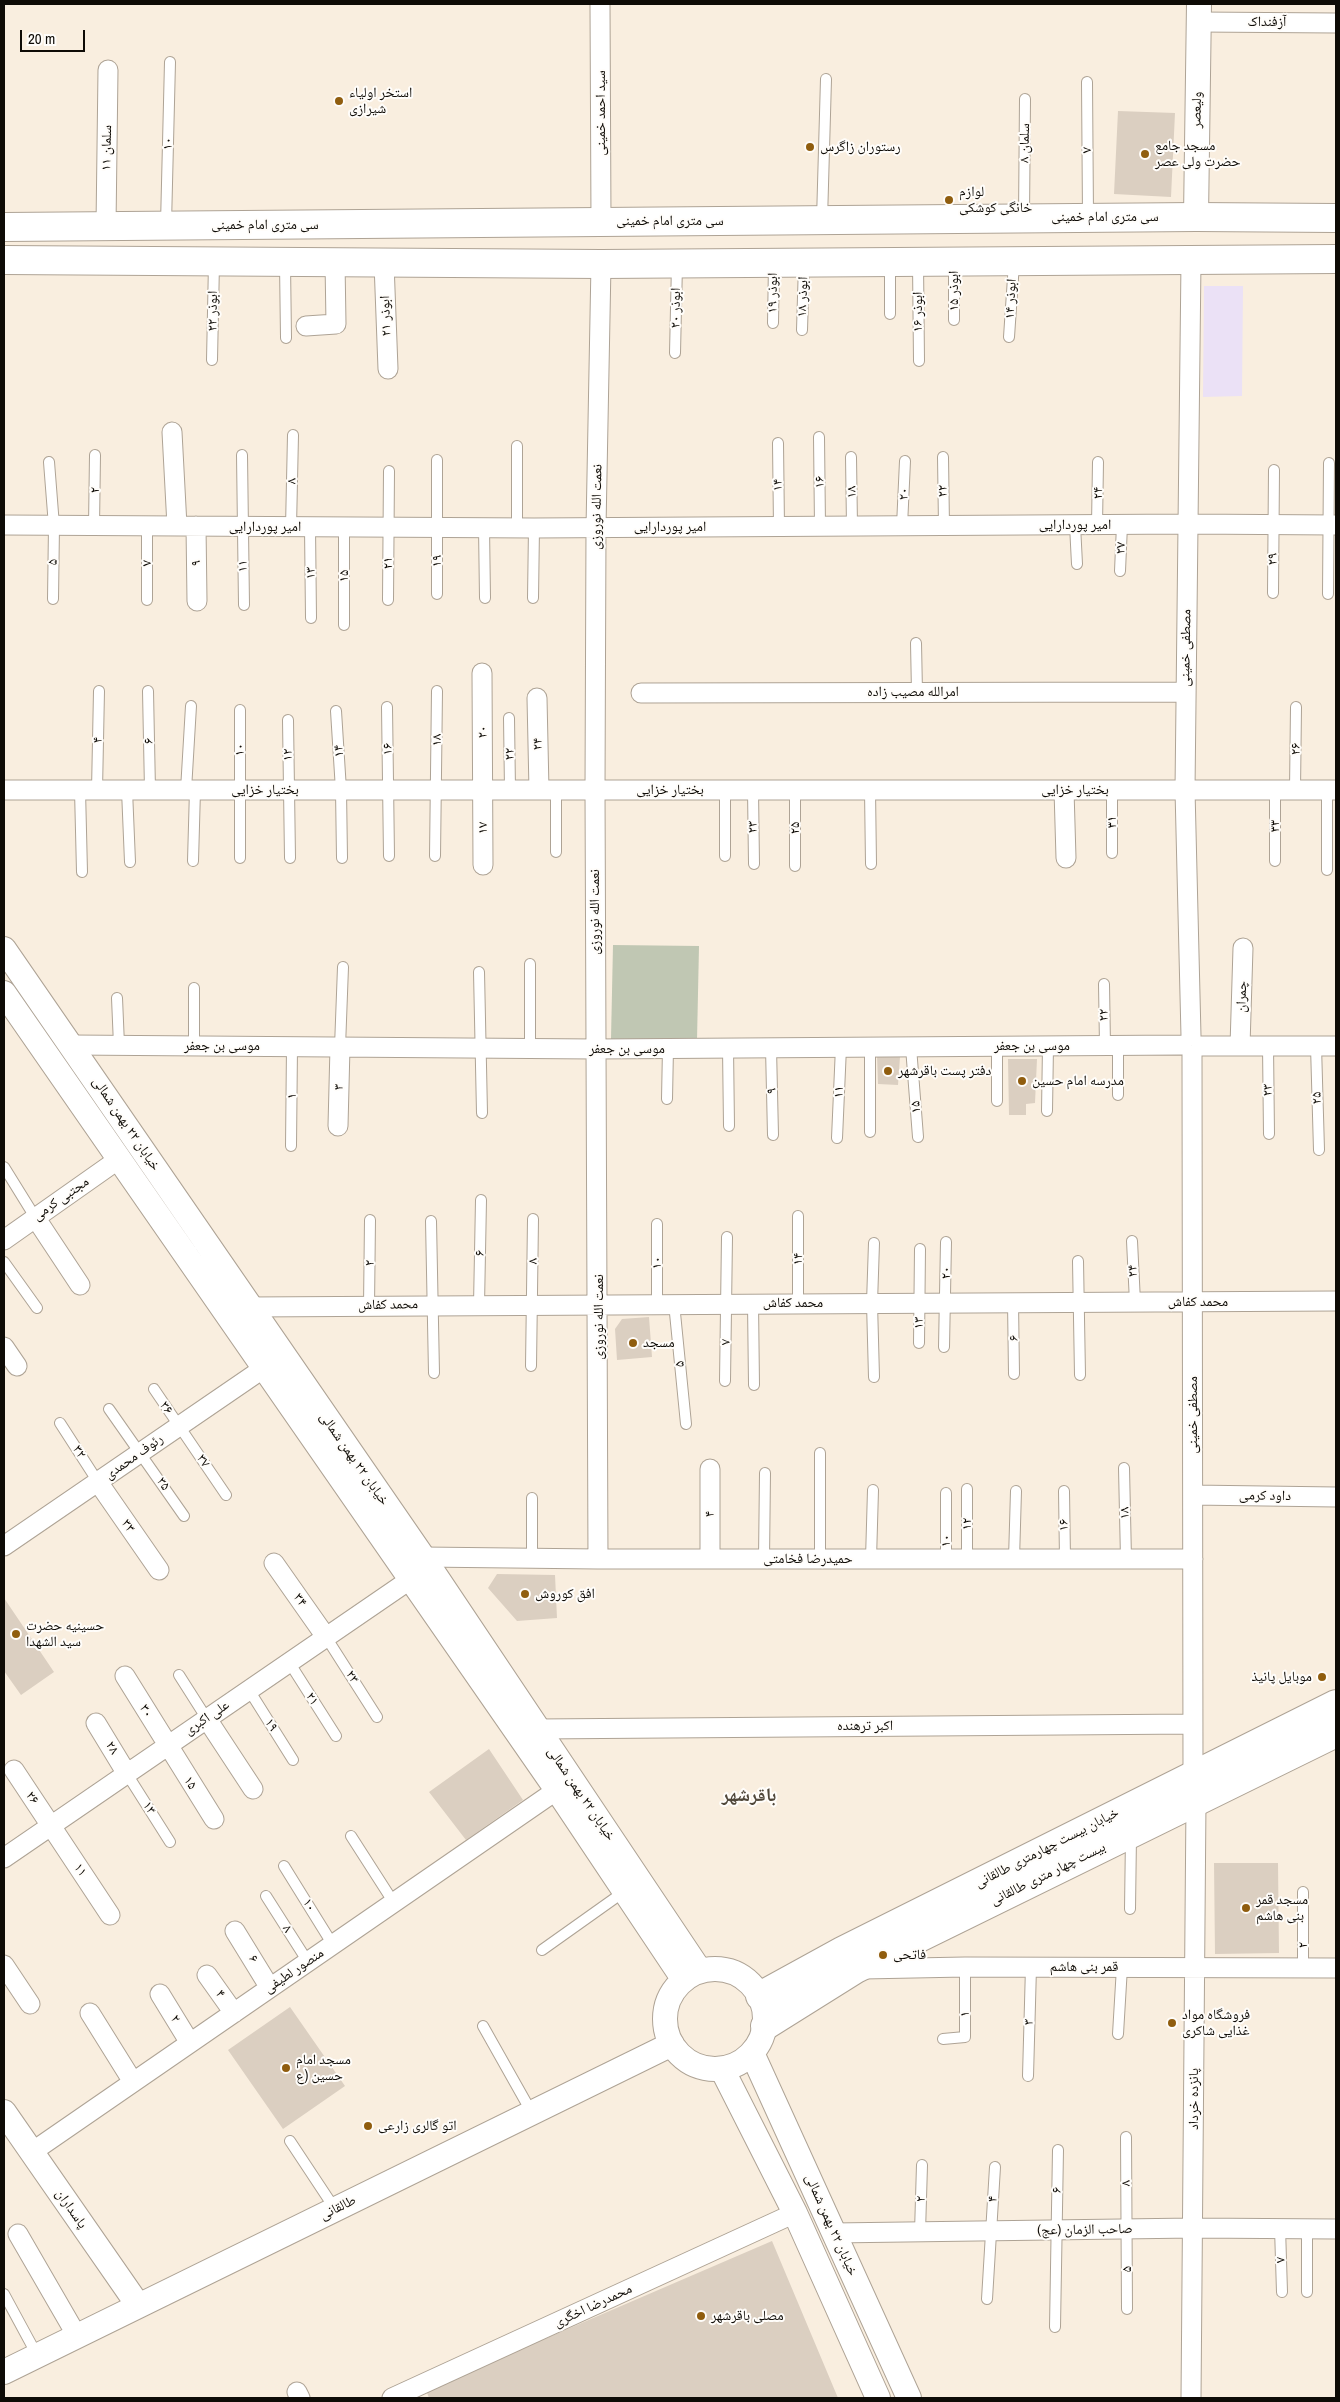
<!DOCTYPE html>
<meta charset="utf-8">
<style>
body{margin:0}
#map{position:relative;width:1340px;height:2402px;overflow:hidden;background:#f9eedf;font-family:"Archivo Narrow",sans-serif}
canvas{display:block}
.frame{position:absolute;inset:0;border:5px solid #0e0b06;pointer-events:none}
.scale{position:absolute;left:20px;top:30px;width:65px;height:22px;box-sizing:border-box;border:2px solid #0e0b06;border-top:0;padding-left:6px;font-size:15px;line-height:18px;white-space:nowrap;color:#0e0b06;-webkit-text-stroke:4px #fffdfa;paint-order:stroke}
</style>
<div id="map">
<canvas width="1340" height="2402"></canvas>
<div class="frame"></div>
<div class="scale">20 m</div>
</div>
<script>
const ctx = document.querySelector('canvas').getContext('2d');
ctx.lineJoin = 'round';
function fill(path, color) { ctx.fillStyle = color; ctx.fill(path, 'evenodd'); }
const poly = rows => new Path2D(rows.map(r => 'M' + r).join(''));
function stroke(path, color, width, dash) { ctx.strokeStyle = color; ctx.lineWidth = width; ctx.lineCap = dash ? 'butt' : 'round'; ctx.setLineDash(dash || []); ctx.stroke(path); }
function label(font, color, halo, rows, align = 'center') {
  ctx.font = font + ' "Archivo Narrow","Noto Naskh Arabic",sans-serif'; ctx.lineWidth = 4; ctx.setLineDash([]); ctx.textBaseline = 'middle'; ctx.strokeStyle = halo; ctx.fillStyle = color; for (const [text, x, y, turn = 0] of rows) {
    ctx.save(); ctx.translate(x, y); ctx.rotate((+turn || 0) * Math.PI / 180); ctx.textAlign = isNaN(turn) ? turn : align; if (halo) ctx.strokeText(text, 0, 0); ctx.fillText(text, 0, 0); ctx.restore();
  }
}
const commercial = poly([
 [1204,286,1243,286,1242,396,1203,397]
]);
const green = poly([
 [613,945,699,946,697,1040,611,1039]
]);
const building = poly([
 [1118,111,1175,113,1171,197,1114,194],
 [877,1055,900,1057,898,1085,878,1084],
 [1008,1059,1037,1059,1035,1103,1026,1104,1026,1115,1009,1115],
 [649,1317,652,1357,617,1360,615,1329,622,1319],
 [497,1574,555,1575,557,1618,517,1621,488,1588],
 [4,1598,54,1672,21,1695,4,1671],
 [489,1749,523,1800,466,1840,429,1792],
 [1214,1863,1278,1863,1279,1953,1215,1954],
 [290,2007,345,2086,283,2129,228,2050],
 [772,2241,838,2398,429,2398,426,2390]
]);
const service = poly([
 [1087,82,1088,216],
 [1024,217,1025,99],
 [822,220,826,79],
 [166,224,170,62],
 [918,263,919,361],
 [954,263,954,320],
 [285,264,286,338],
 [890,314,890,263],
 [773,323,774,264],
 [802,330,804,264],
 [1009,337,1014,263],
 [675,353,677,264],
 [212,360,214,263],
 [819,437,820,526],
 [778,443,779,527],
 [242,455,244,605],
 [851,457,852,526],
 [943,457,944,526],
 [437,460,437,594],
 [49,462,54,526,53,599],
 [1075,525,1077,564],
 [1097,525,1098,462],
 [94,526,95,455],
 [902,526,905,461],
 [291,527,293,435],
 [310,527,311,618],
 [484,527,485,598],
 [517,527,517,446],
 [1120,571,1122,525],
 [1273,593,1274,470],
 [1328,594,1329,463],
 [533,598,534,528],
 [147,600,147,526],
 [388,600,389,471],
 [344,625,344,527],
 [916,643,917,692],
 [148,691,150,790],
 [387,707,389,856],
 [336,711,341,790,342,858],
 [509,718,510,790],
 [288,720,290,858],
 [80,790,82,872],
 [97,790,99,691],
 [127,790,130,862],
 [186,790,191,706],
 [753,790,754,864],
 [795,790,795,866],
 [870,790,871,864],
 [1112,790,1112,853],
 [1295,790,1296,707],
 [556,852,556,790],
 [435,856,437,691],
 [725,856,725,790],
 [240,858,240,710],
 [193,861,195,790],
 [1275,861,1275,790],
 [1327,870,1327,790],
 [479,972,482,1113],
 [1104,984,1105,1046],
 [194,988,194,1046],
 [117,998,119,1045],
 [1118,1046,1118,1095],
 [1268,1046,1269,1134],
 [1316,1046,1319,1150],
 [340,1047,343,967],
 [911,1047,918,1137],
 [728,1048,729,1126],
 [771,1048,773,1135],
 [530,1049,530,964],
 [667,1099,668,1048],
 [997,1101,997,1046],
 [1047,1111,1048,1046],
 [870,1132,870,1047],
 [837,1138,841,1047],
 [291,1146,292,1047],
 [4,1167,35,1217],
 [798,1216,798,1303],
 [431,1221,434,1373],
 [1132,1241,1135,1302],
 [874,1243,872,1303,874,1377],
 [1078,1261,1080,1375],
 [4,1262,37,1308],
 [1013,1302,1014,1374],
 [657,1303,657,1224],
 [674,1303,686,1424],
 [753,1303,754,1385],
 [479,1305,481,1200],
 [369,1306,370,1220],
 [919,1343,920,1249],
 [944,1347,946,1242],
 [531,1366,533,1219],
 [725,1381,727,1237],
 [154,1389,226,1495],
 [109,1409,184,1516],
 [60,1423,98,1482],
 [820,1453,820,1559],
 [1124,1468,1126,1559],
 [967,1489,967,1559],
 [1064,1491,1065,1559],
 [532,1498,532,1559],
 [764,1559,765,1473],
 [871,1559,873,1490],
 [946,1559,946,1493],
 [1014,1559,1016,1491],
 [326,1637,377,1717],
 [289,1662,336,1736],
 [179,1675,207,1719],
 [249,1690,293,1760],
 [127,1774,170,1842],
 [351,1836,394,1903],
 [284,1866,333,1945],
 [266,1896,308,1962],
 [1130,1909,1131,1836],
 [542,1950,625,1891],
 [1303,1968,1303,1892],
 [483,2026,532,2113],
 [1118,2034,1122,1967],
 [943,2039,965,2037,965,1967],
 [1028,2076,1031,1967],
 [1126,2137,1127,2309],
 [290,2141,335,2209],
 [1280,2228,1282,2292],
 [920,2232,922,2165],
 [1307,2292,1307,2229],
 [4,2294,37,2355],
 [987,2299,995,2167],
 [1055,2327,1058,2150]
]);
const minor = poly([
 [600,4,601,222],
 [1198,22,1336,23],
 [106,226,108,70],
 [1191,261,1185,790,1191,1036],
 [384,263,388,369],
 [306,326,336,324,335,262],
 [172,432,177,526],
 [4,525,534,528,1188,524,1336,525],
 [196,526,197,601],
 [482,673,483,865],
 [641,693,1186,692],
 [537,698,539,790],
 [4,790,1336,790],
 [1064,790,1066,858],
 [72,1045,595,1049,1182,1045],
 [1201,1046,1336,1046],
 [1240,1046,1243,948],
 [1192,1055,1193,1775],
 [338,1126,340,1047],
 [35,1217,80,1285],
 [4,1240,119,1159],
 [249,1307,1336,1301],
 [4,1347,17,1366],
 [98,1482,159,1570],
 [1193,1495,1336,1497],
 [4,1546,264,1368],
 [423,1557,598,1559,1193,1559],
 [598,1559,595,790,596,528,601,264],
 [710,1559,710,1469],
 [274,1563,326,1637],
 [125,1676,214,1819],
 [207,1719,253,1789],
 [96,1723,127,1774],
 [537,1729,1193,1724],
 [14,1770,110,1915],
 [4,1858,411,1579],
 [235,1931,270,1988],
 [4,1965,30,2004],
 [863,1969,965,1967,1336,1968],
 [207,1975,234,2013],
 [160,1994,190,2043],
 [90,2013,133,2082],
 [32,2152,557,1790],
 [834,2233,1193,2228,1336,2229],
 [18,2234,77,2336],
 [297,2392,300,2398],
 [392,2398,795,2213],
 [1191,2398,1196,1801]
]);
const tertiary = poly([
 [1196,217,1199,4],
 [4,949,423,1557,700,1971],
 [4,993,557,1790,684,1980],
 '665 2019a50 50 0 1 1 100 0a50 50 0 1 1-100 0Z',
 [752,2053,909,2398],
 [722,2069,795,2213,878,2398],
 [4,2112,138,2305],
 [4,2372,672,2044]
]);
const secondary = poly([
 [4,227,1196,217,1336,218],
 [4,260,601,264,1336,259],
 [760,1996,842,1951,1336,1704],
 [765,2026,856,1969,1336,1733]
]);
const markers = [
 [339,101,5,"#905d0e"],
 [810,147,5,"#905d0e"],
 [1145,154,5,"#905d0e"],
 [949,200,5,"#905d0e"],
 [888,1071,5,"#905d0e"],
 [1022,1081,5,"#905d0e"],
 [633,1343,5,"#905d0e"],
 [525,1594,5,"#905d0e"],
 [16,1634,5,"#905d0e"],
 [1322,1677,5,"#905d0e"],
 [1246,1908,5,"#905d0e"],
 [883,1955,5,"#905d0e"],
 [1172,2023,5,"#905d0e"],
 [286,2068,5,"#905d0e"],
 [368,2126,5,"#905d0e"],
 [701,2316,5,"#905d0e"]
];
const streetNames = [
 ["آزفنداک",1267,22],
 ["وليعصر",1197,110,-89],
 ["سید احمد خمینی",601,113,-90],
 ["سلمان ۸",1025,143,-89],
 ["۱۰",168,144,-89],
 ["سلمان ۱۱",107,148,-89],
 ["۷",1087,150,-90],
 ["سی متری امام خمینی",1105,217],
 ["سی متری امام خمینی",670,221],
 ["سی متری امام خمینی",265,225],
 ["ابوذر ۱۵",954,291,-90],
 ["ابوذر ۱۹",773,293,-89],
 ["ابوذر ۱۸",803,297,-88],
 ["ابوذر ۱۴",1011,299,-87],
 ["ابوذر ۲۰",676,308,-89],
 ["ابوذر ۲۲",213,311,-89],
 ["ابوذر ۱۶",918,312,-90],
 ["ابوذر ۲۱",386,316,-92],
 ["۸",292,481,-89],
 ["۱۶",820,482,-91],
 ["۱۴",778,485,-91],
 ["۲",95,490,-90],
 ["۲۲",943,491,-91],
 ["۱۸",852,492,-91],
 ["۲۴",1098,493,-90],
 ["۲۰",904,494,-88],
 ["نعمت الله نوروزی",597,507,-89],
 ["امیر پوردارایی",1075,525],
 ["امیر پوردارایی",265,527],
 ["امیر پوردارایی",670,527],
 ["۲۷",1121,548,-88],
 ["۲۹",1273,559,-91],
 ["۱۹",437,561,-90],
 ["۵",53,562,-89],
 ["۷",147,563,-90],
 ["۹",196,563,-90],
 ["۲۱",388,563,-90],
 ["۱۱",243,566,-91],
 ["۱۳",311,573,-91],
 ["۱۵",344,576,-90],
 ["مصطفی خمینی",1186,648,-89],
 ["امرالله مصیب زاده",913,692],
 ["۲۰",483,732,-91],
 ["۴",98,740,-89],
 ["۱۸",437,740,-90],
 ["۶",149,741,-91],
 ["۲۴",538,744,-91],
 ["۱۶",388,749,-91],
 ["۲۶",1296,749,-89],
 ["۱۰",240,750,-89],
 ["۱۴",339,751,-94],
 ["۲۲",510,754,-91],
 ["۱۲",288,755,-89],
 ["بختیار خزایی",265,790],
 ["بختیار خزایی",670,790],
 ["بختیار خزایی",1075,790],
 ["۳۱",1112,822,-90],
 ["۳۳",1275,826,-90],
 ["۲۳",753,827,-91],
 ["۱۷",483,828,-90],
 ["۲۵",795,828,-90],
 ["نعمت الله نوروزی",595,912,-90],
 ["چمران",1242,997,-88],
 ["۲۲",1104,1015,-91],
 ["موسی بن جعفر",222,1046],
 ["موسی بن جعفر",1032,1046],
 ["موسی بن جعفر",627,1049],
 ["۳",339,1087,-88],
 ["۲۳",1268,1090,-91],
 ["۹",772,1091,-91],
 ["۱۱",839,1092,-87],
 ["۱",292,1096,-90],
 ["۲۵",1317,1098,-92],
 ["۱۵",916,1107,-94],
 ["خیابان ۲۲ بهمن شمالی",126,1124,56],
 ["مجتبی کرمی",61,1199,-35],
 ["۶",480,1253,-89],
 ["۱۴",798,1259,-90],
 ["۸",533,1261,-90],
 ["۲",370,1263,-89],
 ["۱۰",657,1263,-90],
 ["۲۴",1133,1271,-93],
 ["۲۰",946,1273,-90],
 ["محمد کفاش",1198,1302],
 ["محمد کفاش",793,1303],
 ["محمد کفاش",388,1305,-1],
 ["نعمت الله نوروزی",599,1317,-90],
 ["۱۳",919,1323,-89],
 ["۶",1014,1338,-90],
 ["۷",726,1342,-89],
 ["۵",680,1364,-96],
 ["۳۶",166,1408,56],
 ["مصطفی خمینی",1193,1415,-90],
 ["۳۲",79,1452,57],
 ["رئوف محمدی",134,1457,-35],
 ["خیابان ۲۲ بهمن شمالی",354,1459,55],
 ["۳۷",203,1461,56],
 ["۳۵",163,1484,56],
 ["داود کرمی",1265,1496,1],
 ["۱۸",1125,1513,-91],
 ["۴",710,1514,-89],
 ["۱۲",967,1524,-90],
 ["۱۶",1064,1525,-91],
 ["۳۳",128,1526,55],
 ["۱۰",946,1541,-90],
 ["حمیدرضا فخامتی",808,1559],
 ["۳۴",300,1600,55],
 ["۲۳",352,1677,58],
 ["۲۱",312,1699,58],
 ["۳۰",146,1711,59],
 ["علی اکبری",207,1718,-34],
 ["۱۹",271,1725,58],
 ["اکبر ترهنده",865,1726],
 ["۲۸",112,1748,59],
 ["۱۵",190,1783,57],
 ["خیابان ۲۲ بهمن شمالی",581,1794,56],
 ["۲۶",32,1798,56],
 ["۱۳",149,1808,58],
 ["خیابان بیست چهارمتری طالقانی",1047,1848,-27],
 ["۱۱",80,1870,56],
 ["بیست چهار متری طالقانی",1048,1874,-26],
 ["۱۰",309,1905,58],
 ["۸",287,1929,58],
 ["۲",1303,1945,-90],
 ["۶",253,1959,59],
 ["قمر بنی هاشم",1084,1967],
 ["منصور لطیفی",294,1971,-34],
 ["۴",220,1994,55],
 ["۱",965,2014,-90],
 ["۲",175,2019,58],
 ["۳",1029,2022,-89],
 ["پانزده خرداد",1194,2099,-90],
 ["۸",1126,2183,-90],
 ["۶",1057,2190,-89],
 ["۲",921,2199,-88],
 ["۴",993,2199,-86],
 ["طالقانی",338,2208,-26],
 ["پاسداران",71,2209,55],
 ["خیابان ۲۲ بهمن شمالی",831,2225,66],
 ["صاحب الزمان (عج)",1085,2230,-1],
 ["۷",1281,2260,-91],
 ["۵",1127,2269,-90],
 ["محمدرضا اخگری",593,2306,-25]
];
const poiNames = [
 ["استخر اولیاء",349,93],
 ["شیرازی",349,109],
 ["مسجد جامع",1155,146],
 ["حضرت ولی عصر",1155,162],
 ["رستوران زاگرس",820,147],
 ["لوازم",959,192],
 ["خانگی کوشکی",959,208],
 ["دفتر پست باقرشهر",898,1071],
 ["مدرسه امام حسین",1032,1081],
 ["مسجد",643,1343],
 ["افق کوروش",535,1594],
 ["حسینیه حضرت",26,1626],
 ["سید الشهدا",26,1642],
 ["موبایل پانیذ",1312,1677,"right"],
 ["مسجد قمر",1256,1900],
 ["بنی هاشم",1256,1916],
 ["فاتحی",893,1955],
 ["فروشگاه مواد",1182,2015],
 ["غذایی شاکری",1182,2031],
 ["مسجد امام",296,2060],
 ["حسین (ع",296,2076],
 ["اتو گالری زارعی",378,2126],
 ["مصلی باقرشهر",711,2316]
];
const districtNames = [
 ["باقرشهر",749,1796]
];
fill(commercial, '#ebe1f6');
fill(green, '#c0c7b3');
fill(building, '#dbcfc1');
stroke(service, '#aea395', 12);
stroke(minor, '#aea395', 21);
stroke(tertiary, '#aea395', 26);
stroke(secondary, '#aea395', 30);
stroke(service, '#fff', 10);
stroke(minor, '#fff', 19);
stroke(tertiary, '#fff', 24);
stroke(secondary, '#fff', 28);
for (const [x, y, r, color] of markers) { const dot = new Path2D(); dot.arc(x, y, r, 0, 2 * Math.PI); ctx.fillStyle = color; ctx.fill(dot); stroke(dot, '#fffdfa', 2); }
label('14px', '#0e0b06', '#fffdfa', streetNames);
label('14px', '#0e0b06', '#fffdfa', poiNames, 'left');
label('bold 19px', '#50473a', '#fffdfa', districtNames);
</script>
